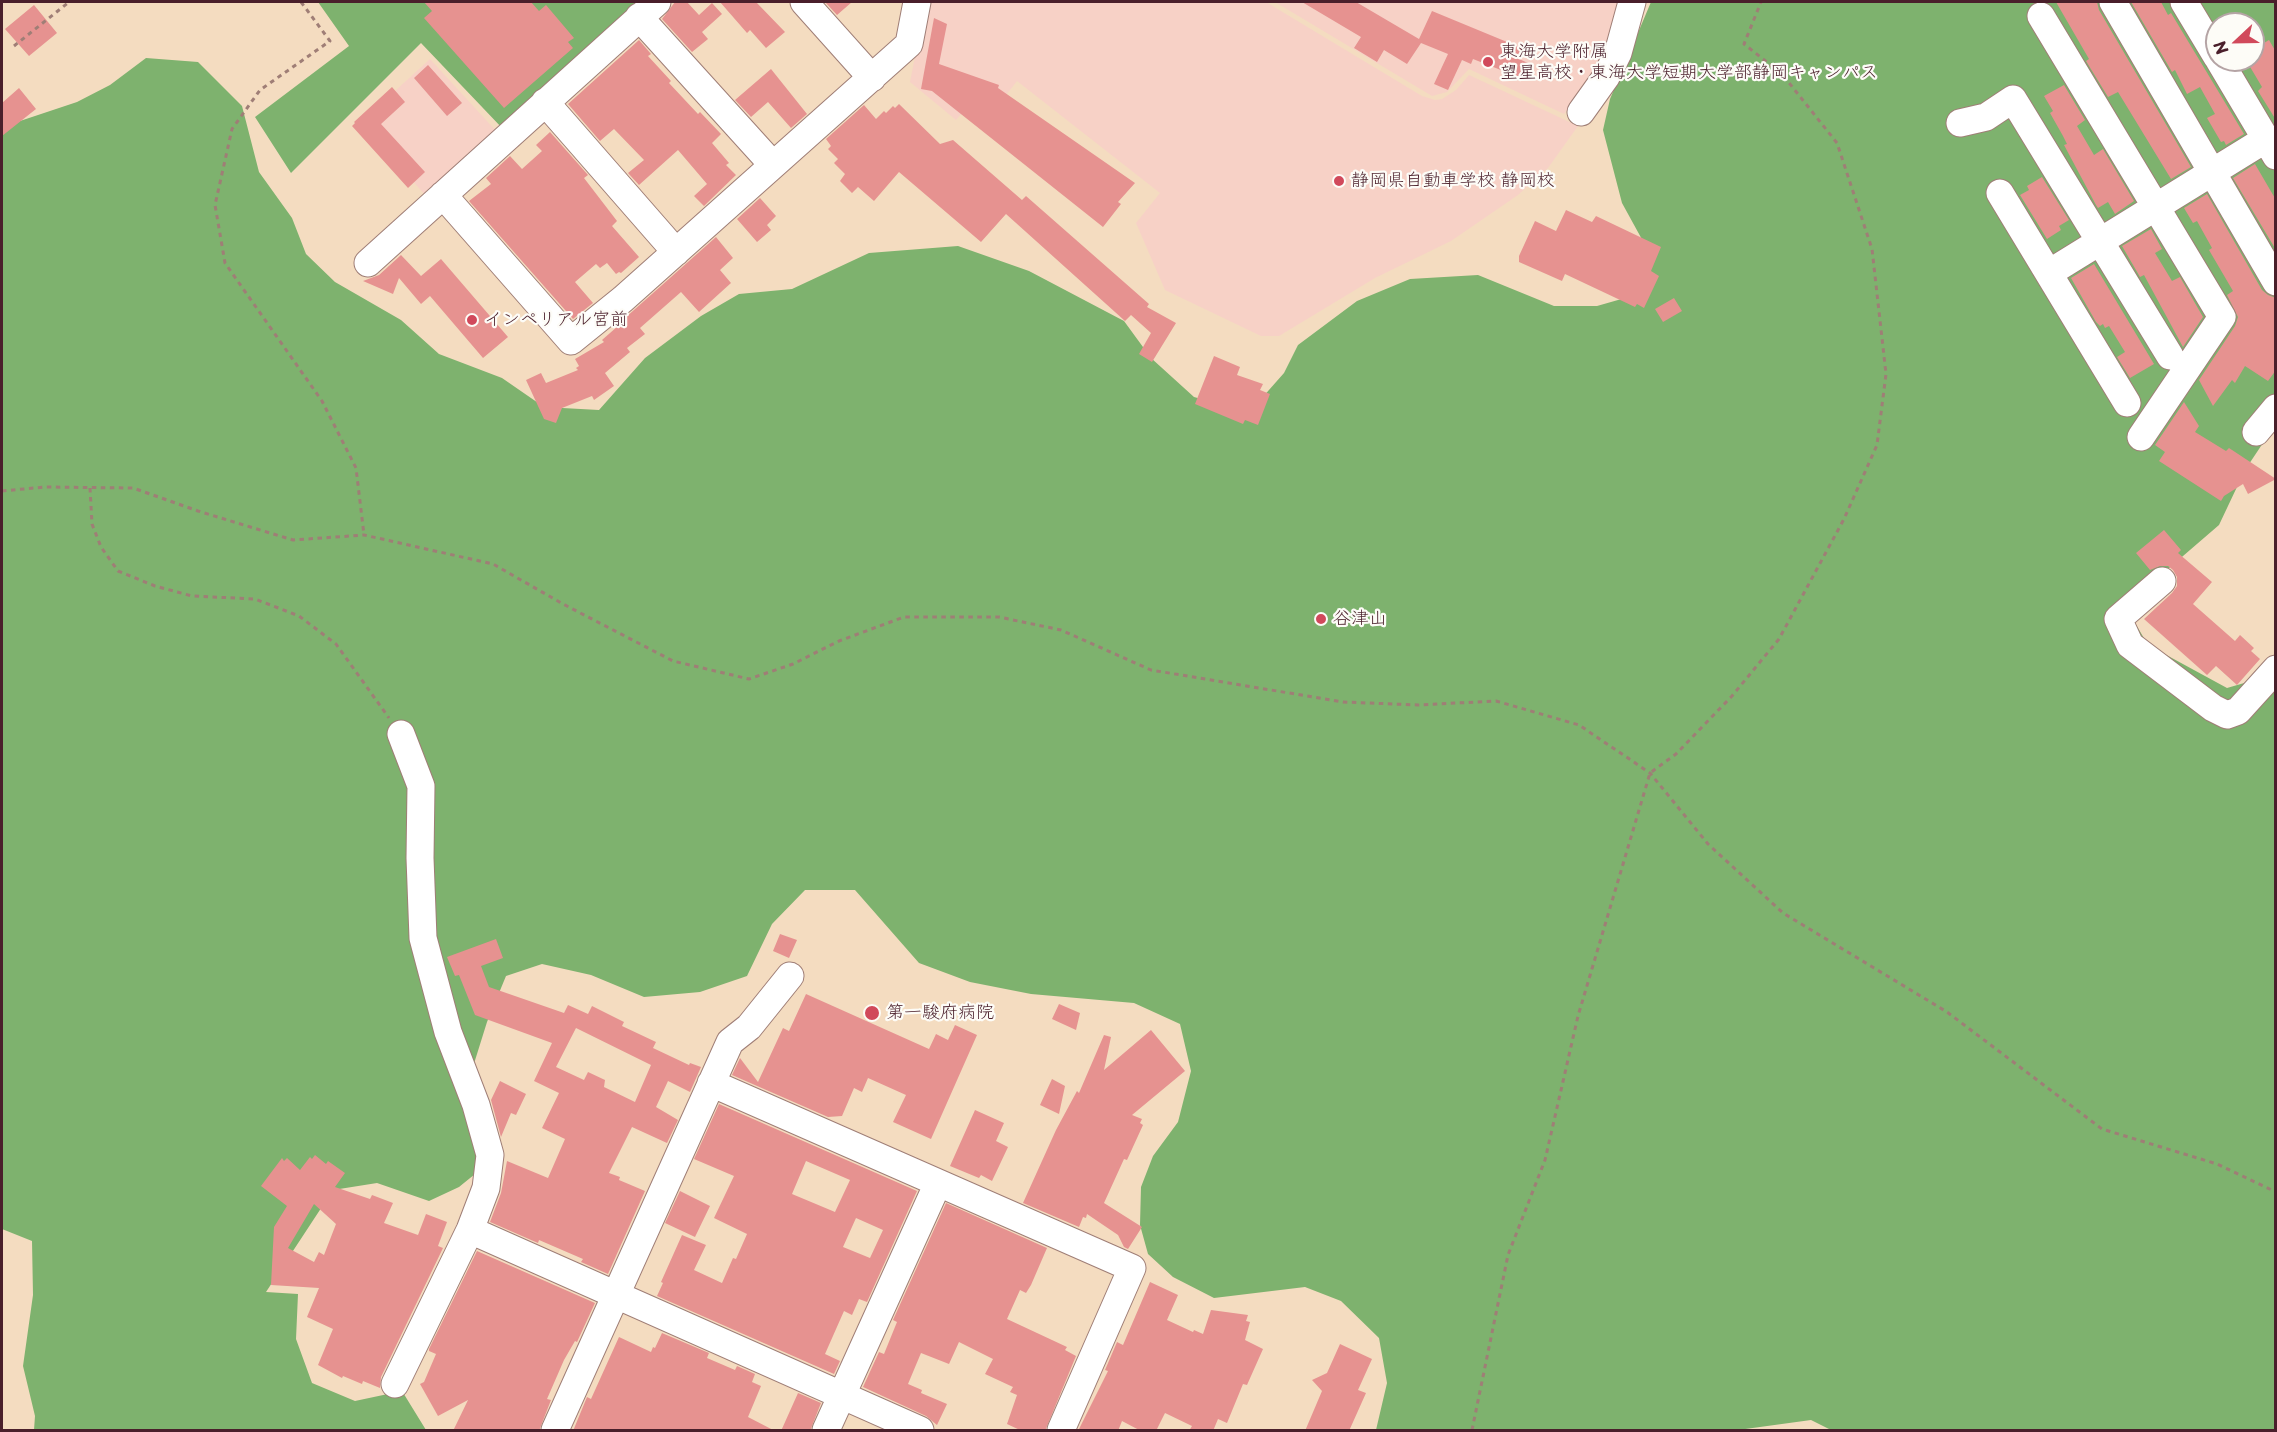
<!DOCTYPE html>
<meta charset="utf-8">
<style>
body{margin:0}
#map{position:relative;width:2277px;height:1432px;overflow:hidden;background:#f4dcc0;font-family:"Playpen Sans",sans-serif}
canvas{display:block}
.frame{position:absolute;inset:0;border:3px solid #4a1f2b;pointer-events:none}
.north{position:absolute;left:2205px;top:12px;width:60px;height:60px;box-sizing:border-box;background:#fdfcf7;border:2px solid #b5a4a5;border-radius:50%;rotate:248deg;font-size:16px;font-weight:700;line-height:24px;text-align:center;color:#4a1f2b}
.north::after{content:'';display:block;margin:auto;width:21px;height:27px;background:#d1495b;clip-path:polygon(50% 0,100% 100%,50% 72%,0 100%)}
</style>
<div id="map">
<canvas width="2277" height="1432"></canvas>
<div class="frame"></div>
<div class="north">N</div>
</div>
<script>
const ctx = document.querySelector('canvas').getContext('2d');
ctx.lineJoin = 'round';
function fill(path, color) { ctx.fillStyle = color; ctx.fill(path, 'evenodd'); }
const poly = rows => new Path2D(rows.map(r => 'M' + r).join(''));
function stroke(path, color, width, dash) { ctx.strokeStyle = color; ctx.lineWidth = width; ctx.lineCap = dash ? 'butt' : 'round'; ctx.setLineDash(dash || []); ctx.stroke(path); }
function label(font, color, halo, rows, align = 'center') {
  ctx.font = font + ' "Playpen Sans","Klee One",sans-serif'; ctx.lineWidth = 4.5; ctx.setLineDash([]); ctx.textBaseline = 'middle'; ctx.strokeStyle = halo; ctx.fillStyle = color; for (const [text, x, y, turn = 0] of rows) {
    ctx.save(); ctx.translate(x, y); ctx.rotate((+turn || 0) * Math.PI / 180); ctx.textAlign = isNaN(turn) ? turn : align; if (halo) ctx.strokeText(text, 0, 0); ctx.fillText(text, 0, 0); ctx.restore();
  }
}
const built = poly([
 [926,2,1266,2,1422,96,1435,100,1442,99,1456,90,1469,75,1578,126,1548,168,1518,195,1451,241,1375,278,1279,336,1261,336,1165,290,1136,223,1160,193,1017,81,993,112,971,103,956,120,910,82],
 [1275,2,1621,2,1606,55,1564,114,1469,69,1447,92,1432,96],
 [430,59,497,132,427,197,360,123]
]);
const forest = poly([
 [318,2,643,2,503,129,421,43,291,173,255,117,349,46],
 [1651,2,2275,2,2275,425,2245,470,2219,525,2125,606,2148,645,2227,688,2258,679,2275,687,2275,1430,1831,1430,1811,1420,1738,1430,1376,1430,1387,1383,1379,1338,1341,1301,1305,1287,1214,1298,1173,1277,1148,1254,1140,1225,1141,1187,1153,1156,1178,1122,1191,1071,1180,1024,1134,1003,1031,994,970,982,919,963,855,890,805,890,772,924,747,976,700,992,644,997,591,975,542,964,506,976,487,1022,472,1070,480,1170,459,1187,429,1201,377,1183,333,1190,266,1292,298,1294,296,1339,312,1383,355,1401,402,1391,426,1430,34,1430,35,1416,23,1366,33,1295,32,1241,2,1229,2,127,77,102,110,85,146,58,198,62,242,106,259,172,292,218,306,254,335,282,401,320,439,354,502,378,544,407,599,410,645,358,701,316,739,294,792,289,869,253,958,246,1029,271,1124,321,1151,358,1194,397,1234,408,1261,399,1284,373,1298,345,1357,301,1410,279,1478,275,1554,306,1597,306,1639,294,1650,254,1622,203,1603,130,1610,99],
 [2217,24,2253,24,2253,60,2217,60]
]);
const building = poly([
 [424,2,531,2,539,11,546,5,574,38,568,42,573,48,504,108,424,18,432,11],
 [675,2,687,2,699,15,712,3,722,14,702,32,708,39,692,52,662,19],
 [720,2,756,2,785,32,766,48,750,30,747,33],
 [825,2,852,2,837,15],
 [1302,2,1356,2,1419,39,1432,11,1524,49,1519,59,1528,63,1521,78,1473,59,1471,64,1462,60,1448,90,1434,84,1448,54,1421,43,1407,64,1384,50,1377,62,1354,48,1361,37],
 [2056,2,2097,2,2099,10,2191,167,2171,179,2118,92,2108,97,2086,61,2089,59],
 [2131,2,2161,2,2168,15,2171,13,2244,134,2226,145,2224,141,2221,142,2207,118,2215,114,2200,87,2187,94,2175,70,2172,72],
 [34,5,57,33,29,56,5,29],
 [934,18,947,24,939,64,999,85,998,88,1135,183,1118,202,1121,204,1103,227,932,91,921,89],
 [2253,22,2264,43,2269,40,2276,52,2276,120,2258,91,2262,87,2246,60,2253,60],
 [639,40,651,54,648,56,671,81,669,83,698,114,700,112,721,134,712,143,729,163,726,165,736,175,704,206,694,196,707,184,678,150,639,185,628,173,644,160,614,129,600,141,568,104],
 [428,65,462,103,447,116,414,78],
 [771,69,807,114,791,128,768,102,751,117,735,100],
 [2064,85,2085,120,2077,126,2094,155,2103,149,2134,201,2115,214,2108,202,2098,208,2096,205,2064,145,2067,144,2063,136,2050,113,2053,111,2044,96],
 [392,87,405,102,381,124,425,172,408,188,352,126,355,123,354,122],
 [19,88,36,109,2,136,2,103],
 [899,104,940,144,953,140,1022,200,1026,196,1149,304,1147,307,1176,323,1152,362,1139,354,1151,333,1131,315,1125,321,1006,214,981,242,899,172,874,201,858,187,852,193,840,181,845,174,834,163,838,159,828,149,831,146,826,139,864,105,876,119,884,111,886,113,893,106,895,108],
 [550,132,588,175,584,178,617,221,612,226,639,257,621,273,619,272,616,274,607,263,600,268,596,264,575,282,593,303,573,319,469,201,491,184,486,178,510,156,522,169,542,151,536,145],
 [2255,164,2276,200,2276,250,2233,178],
 [2042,177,2069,220,2059,226,2061,230,2047,239,2020,195,2029,190,2027,186],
 [2207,194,2262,290,2268,295,2276,298,2276,370,2268,381,2245,366,2235,383,2232,380,2213,406,2199,380,2235,326,2238,317,2227,295,2233,291,2209,250,2212,248,2197,221,2193,223,2184,208],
 [760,198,776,216,767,225,771,230,757,242,737,219],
 [1566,210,1592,222,1596,216,1661,247,1651,271,1659,276,1644,308,1637,304,1635,307,1565,274,1562,281,1519,262,1519,256,1535,221,1556,231],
 [2151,229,2162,249,2155,253,2172,281,2180,277,2203,317,2183,347,2144,275,2140,277,2122,246],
 [716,237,733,258,720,270,731,283,699,312,681,292,640,328,645,334,627,348,630,352,605,373,614,386,594,400,592,396,562,408,556,423,544,419,526,380,541,373,546,383,578,370,576,368,579,366,575,359,604,342,602,340,626,319,625,318],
 [401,255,421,276,441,259,508,337,483,358,430,296,421,304,399,278,393,294,363,281,379,275],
 [2094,264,2154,364,2130,378,2117,357,2125,352,2109,326,2105,328,2103,324,2100,326,2096,322,2071,278],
 [1674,298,1682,311,1663,322,1655,309],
 [1214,356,1240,367,1237,375,1263,384,1260,390,1270,394,1258,425,1245,420,1243,424,1195,404],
 [2184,402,2199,426,2195,432,2226,451,2229,448,2276,479,2248,494,2243,484,2224,496,2221,501,2159,461,2165,452,2155,445],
 [2164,530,2181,550,2178,553,2212,582,2193,604,2235,641,2240,635,2254,648,2251,651,2260,659,2237,685,2216,666,2207,675,2144,619,2172,593,2177,586,2177,577,2173,570,2168,566,2160,566,2150,570,2136,553],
 [780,934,797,940,789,958,773,951],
 [496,939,503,958,481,966,489,987,564,1013,568,1005,588,1014,592,1006,624,1022,622,1026,656,1042,653,1048,689,1065,690,1063,701,1067,690,1092,668,1081,656,1107,678,1120,667,1143,632,1127,609,1173,620,1177,619,1180,645,1191,608,1274,581,1262,583,1259,539,1240,538,1243,490,1222,501,1193,507,1161,548,1178,565,1139,542,1128,559,1093,534,1081,552,1043,475,1015,459,975,455,976,447,957],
 [576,1028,651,1065,635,1102,604,1087,605,1080,588,1072,584,1080,556,1067],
 [806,994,929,1049,936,1034,948,1040,955,1025,977,1035,931,1139,893,1122,906,1095,868,1078,862,1092,854,1088,842,1116,828,1117,732,1075,740,1058,758,1082,783,1028,789,1031],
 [1059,1004,1080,1013,1076,1030,1052,1019],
 [1151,1030,1185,1071,1132,1115,1142,1119,1140,1123,1143,1125,1127,1160,1124,1159,1104,1203,1142,1227,1128,1249,1124,1247,1118,1235,1087,1214,1086,1218,1083,1217,1079,1227,1023,1203,1056,1130,1077,1091,1079,1093,1104,1035,1111,1037,1104,1070],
 [1052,1079,1065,1086,1059,1114,1040,1105],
 [500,1081,526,1094,516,1115,511,1113,501,1137,491,1100],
 [719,1104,917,1191,867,1302,859,1299,852,1315,844,1311,825,1354,840,1361,834,1374,657,1296,663,1283,661,1282,682,1235,706,1245,694,1270,722,1283,733,1258,736,1259,747,1234,714,1218,734,1176,694,1159],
 [806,1161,850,1180,835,1212,792,1194],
 [856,1218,883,1230,870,1258,843,1247],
 [975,1110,1004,1123,996,1141,1008,1147,992,1181,981,1175,979,1178,950,1166],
 [315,1155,326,1164,328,1161,345,1173,335,1187,370,1199,372,1195,393,1203,384,1223,418,1235,426,1214,447,1222,438,1246,443,1248,381,1377,380,1388,363,1381,362,1384,343,1376,342,1378,318,1365,333,1329,307,1317,319,1288,271,1285,274,1227,287,1206,261,1186,282,1158,284,1161,287,1158,300,1170,310,1157,312,1159],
 [314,1204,336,1224,324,1255,319,1252,314,1262,288,1248],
 [680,1191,710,1206,695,1237,665,1223],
 [946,1203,1047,1248,1031,1285,1026,1293,1020,1290,1007,1319,1067,1347,1065,1350,1076,1356,1045,1431,1022,1431,1007,1424,1017,1395,1010,1392,1013,1387,985,1374,993,1359,959,1342,949,1364,921,1353,908,1384,922,1390,921,1393,947,1404,937,1425,926,1416,863,1387,879,1352,884,1354,897,1322,893,1320],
 [477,1251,595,1303,577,1342,575,1341,564,1360,547,1399,551,1400,539,1431,453,1431,468,1400,438,1416,420,1384,424,1382,436,1354,429,1351,429,1349],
 [1150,1282,1178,1295,1167,1320,1193,1332,1194,1330,1203,1334,1211,1310,1248,1315,1246,1321,1250,1322,1245,1340,1263,1349,1247,1385,1243,1384,1227,1423,1218,1419,1213,1431,1189,1431,1192,1426,1165,1413,1156,1431,1141,1431,1122,1421,1118,1431,1078,1431,1108,1371,1105,1370,1117,1342,1123,1345],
 [662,1333,709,1353,707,1358,735,1370,737,1366,755,1374,752,1382,761,1386,748,1417,775,1431,573,1431,587,1397,591,1399,619,1337,651,1352,653,1347,655,1348],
 [1340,1344,1372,1359,1358,1390,1366,1393,1349,1431,1305,1431,1322,1391,1312,1380,1327,1373],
 [798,1393,821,1403,810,1431,781,1431]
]);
const path = poly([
 [301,2,330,41,260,90,232,129,215,205,225,263,322,401,356,468,364,535],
 [14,46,69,2],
 [90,488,92,524,101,547,118,571,155,586,192,596,255,599,299,616,336,644,389,718],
 [2,491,45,487,133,488,198,511,293,540,364,535,493,564,563,604,673,661,749,679,793,664,839,641,904,617,999,617,1061,630,1151,670,1343,702,1418,705,1496,701,1579,725,1650,773,1708,844,1783,913,1947,1012,2102,1129,2217,1164,2276,1192],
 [1472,1430,1508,1255,1545,1160,1578,1016,1650,773,1676,754,1732,696,1779,639,1844,519,1877,445,1886,374,1872,249,1837,143,1782,74,1744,44,1761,2]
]);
const minor = poly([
 [804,2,872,78],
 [2113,2,2276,282],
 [2184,2,2217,57],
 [2041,16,2222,317,2141,437],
 [639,17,773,165],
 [2219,60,2276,156],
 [545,102,676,252],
 [1581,112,1606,77,1618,53,1632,2],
 [1960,123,1986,117,2013,99,2170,356],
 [2000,193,2127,403],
 [443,195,571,341,623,299,909,44,917,2],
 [368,263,657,2],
 [2049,273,2266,139],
 [2256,432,2276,408],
 [2162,581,2118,619,2130,645,2213,708,2227,715,2238,711,2276,669],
 [711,1083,1132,1268,1061,1430],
 [470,1230,920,1430],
 [395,1384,470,1230,486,1188,490,1155,476,1105,448,1032,423,938,420,858,421,786,401,734],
 [555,1430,730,1042,749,1027,790,976],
 [826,1430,938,1183]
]);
const markers = [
 [1488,62,6,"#d1495b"],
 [1339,181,6,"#d1495b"],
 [472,320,6,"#d1495b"],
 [1321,619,6,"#d1495b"],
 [872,1013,8,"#d1495b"]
];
const poiNames = [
 ["東海大学附属",1500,52],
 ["望星高校・東海大学短期大学部静岡キャンパス",1500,73],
 ["静岡県自動車学校 静岡校",1351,181],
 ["インペリアル宮前",484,320],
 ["谷津山",1333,619],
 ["第一駿府病院",886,1013]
];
fill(built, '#f7d1c6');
fill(forest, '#7eb26e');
fill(building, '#e69290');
stroke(minor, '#9f7e76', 29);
stroke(path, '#9f7e76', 3, [4.5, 4.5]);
stroke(minor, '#fff', 27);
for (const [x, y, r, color] of markers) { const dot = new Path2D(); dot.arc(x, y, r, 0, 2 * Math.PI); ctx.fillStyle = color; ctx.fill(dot); stroke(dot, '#fdfcf7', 2); }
label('18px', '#4a1f2b', '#fdfcf7', poiNames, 'left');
</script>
